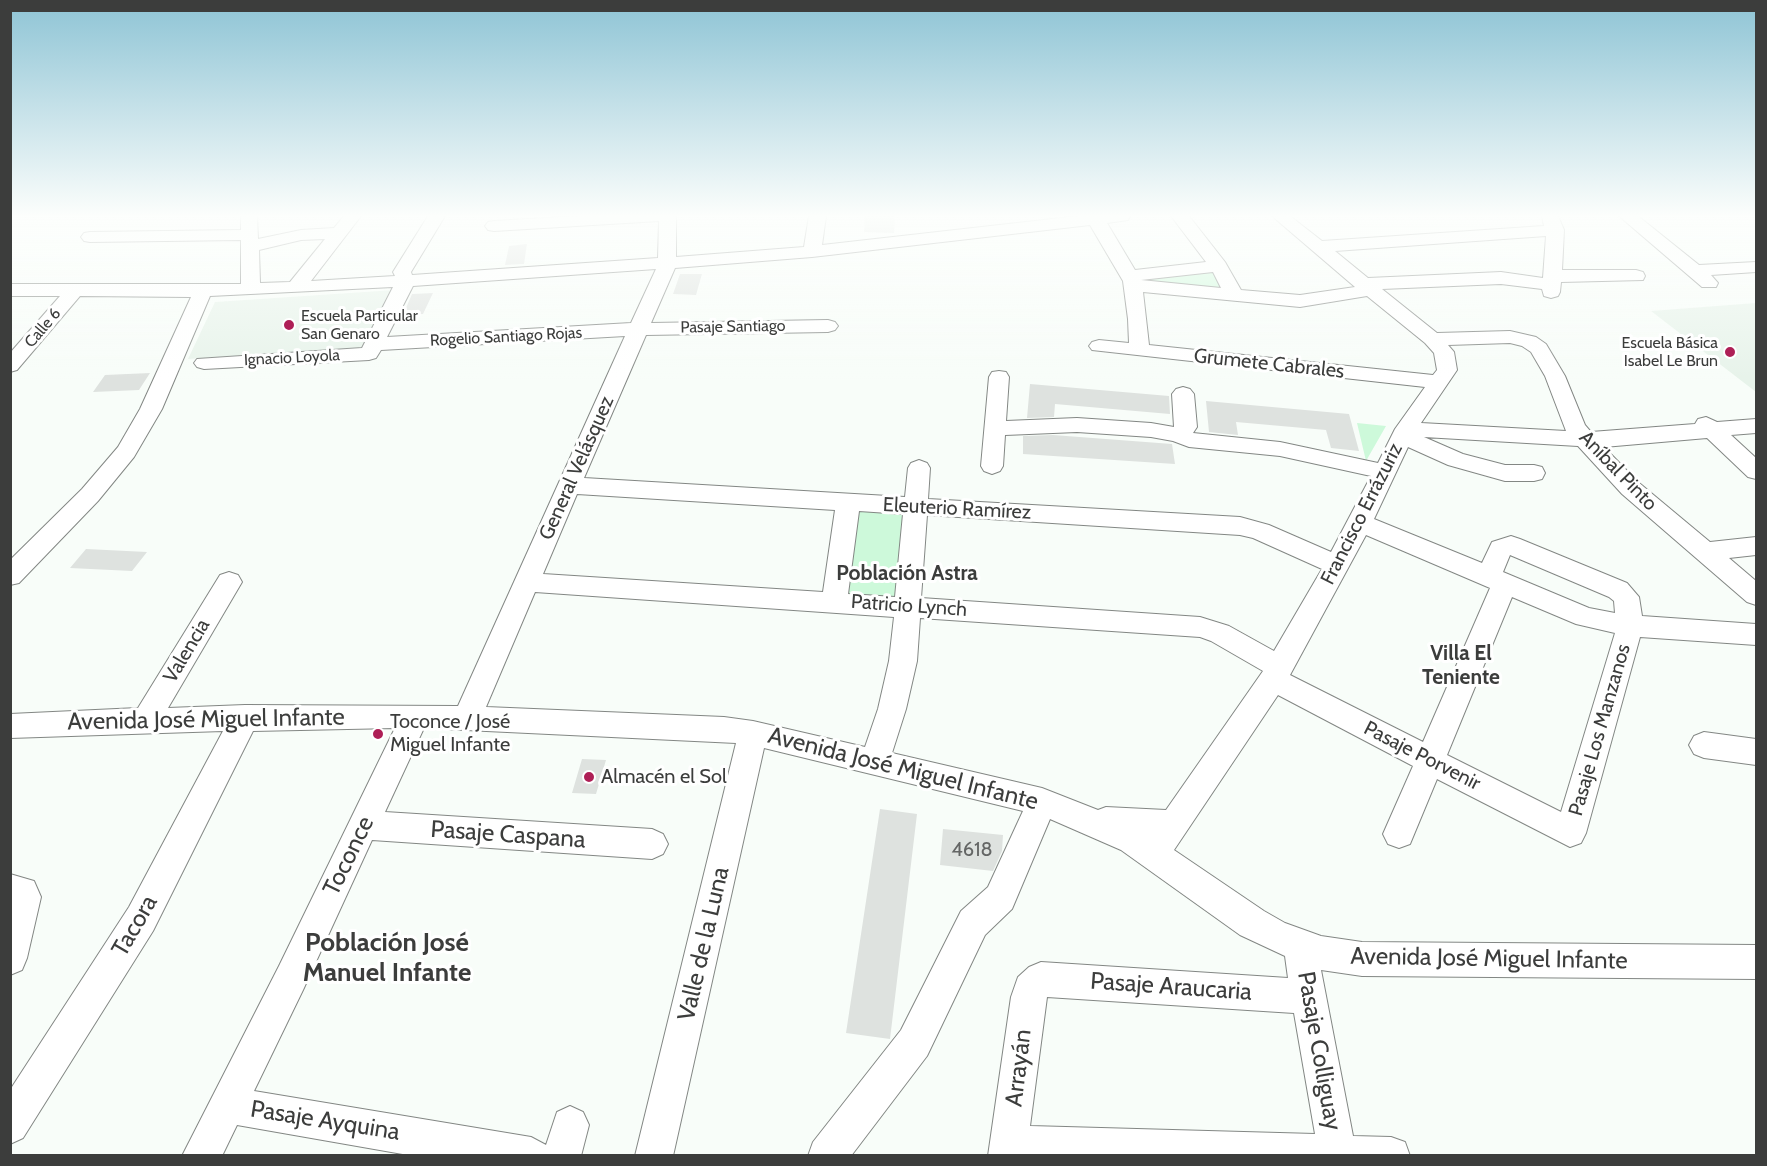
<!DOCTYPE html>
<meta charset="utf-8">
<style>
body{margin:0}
#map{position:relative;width:1767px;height:1166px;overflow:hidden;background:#f8fdf9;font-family:Cabin,sans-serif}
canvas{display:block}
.frame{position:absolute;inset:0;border:12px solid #3c3d3c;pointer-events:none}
</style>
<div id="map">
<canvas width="1767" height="1166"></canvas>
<div class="frame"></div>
</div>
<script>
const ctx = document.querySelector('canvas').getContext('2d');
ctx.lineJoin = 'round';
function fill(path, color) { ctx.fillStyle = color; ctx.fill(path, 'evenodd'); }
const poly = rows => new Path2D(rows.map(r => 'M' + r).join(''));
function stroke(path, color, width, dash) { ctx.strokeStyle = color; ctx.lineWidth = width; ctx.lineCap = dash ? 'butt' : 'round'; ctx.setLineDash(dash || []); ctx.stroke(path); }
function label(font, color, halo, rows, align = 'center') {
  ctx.font = font + ' Cabin,sans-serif'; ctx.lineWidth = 6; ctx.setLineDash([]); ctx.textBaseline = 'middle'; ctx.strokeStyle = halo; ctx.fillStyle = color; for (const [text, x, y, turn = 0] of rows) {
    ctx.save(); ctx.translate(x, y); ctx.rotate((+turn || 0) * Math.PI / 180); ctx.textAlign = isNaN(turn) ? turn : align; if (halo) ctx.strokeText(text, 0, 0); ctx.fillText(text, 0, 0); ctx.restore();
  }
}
const built = poly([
 [394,290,362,348,188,359,215,302],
 [1756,303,1756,392,1651,311]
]);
const green = poly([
 [1215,269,1226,292,1139,283,1139,278],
 [1357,423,1386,426,1366,461],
 [858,509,908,513,899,598,846,594]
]);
const building = poly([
 [865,216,895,216,894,233,864,232],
 [527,244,524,264,505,265,509,246],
 [680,274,702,274,696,295,673,294],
 [433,293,423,314,403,315,412,294],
 [150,373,139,390,93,392,105,375],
 [1030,384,1169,396,1170,414,1055,404,1054,417,1027,418],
 [1206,401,1349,414,1359,451,1331,448,1326,430,1236,422,1238,435,1209,432],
 [1053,435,1172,444,1175,464,1023,454,1023,436],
 [86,549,147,552,132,571,70,568],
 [582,759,606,760,596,794,572,793],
 [880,809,917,814,890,1039,846,1033],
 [943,829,1003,835,1002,851,993,871,940,865]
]);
const minor = poly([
 [241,216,257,216,258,239,301,230,334,228,344,216,361,216,311,281,395,276,393,272,428,216,445,216,411,272,412,275,658,258,659,221,494,231,488,230,485,226,488,222,494,221,580,216,676,216,676,257,804,247,809,216,826,216,822,245,1079,216,1130,216,1128,220,1107,223,1135,270,1206,262,1171,216,1189,216,1225,262,1241,290,1300,295,1355,287,1272,216,1290,216,1322,241,1544,226,1542,216,1558,216,1564,230,1562,270,1636,270,1643,272,1645,276,1643,280,1561,282,1560,292,1558,296,1551,298,1544,296,1542,289,1501,284,1382,289,1437,333,1510,331,1536,337,1546,344,1565,376,1585,425,1591,432,1695,424,1698,419,1706,417,1717,422,1756,419,1756,433,1731,435,1756,458,1756,479,1748,477,1707,438,1604,447,1638,482,1710,542,1756,537,1756,555,1729,558,1756,581,1756,605,1747,602,1622,494,1578,446,1424,437,1463,454,1505,465,1534,465,1542,467,1545,473,1542,479,1534,481,1505,481,1448,465,1408,447,1374,519,1482,563,1492,542,1511,536,1520,539,1627,583,1639,597,1642,616,1756,624,1756,645,1640,637,1586,833,1581,843,1570,847,1437,779,1410,844,1399,848,1388,844,1383,834,1413,766,1278,695,1174,850,1264,911,1285,923,1321,936,1362,942,1756,945,1756,979,1362,976,1321,970,1353,1136,1391,1137,1405,1142,1410,1156,988,1156,1011,997,1018,977,1029,967,1041,962,1288,978,1285,956,1240,935,1121,850,1050,819,1012,909,985,935,927,1056,851,1156,808,1156,813,1142,901,1030,961,911,988,887,1023,811,764,748,673,1156,635,1156,736,743,424,728,385,812,652,829,663,834,668,844,663,854,652,859,372,840,303,990,254,1091,531,1137,546,1145,557,1112,570,1106,583,1112,589,1125,581,1156,414,1156,237,1125,222,1156,182,1156,279,966,395,728,253,731,153,931,23,1138,10,1144,10,1090,129,907,223,731,10,738,10,714,138,708,220,575,229,572,238,575,242,582,168,708,245,705,458,706,625,336,381,350,376,358,369,360,204,369,197,367,194,363,197,359,362,348,393,287,210,296,162,409,134,457,98,501,19,583,10,585,10,560,82,489,118,447,140,409,191,297,80,296,17,370,10,372,10,353,60,296,10,296,10,284,241,284,241,240,90,242,84,241,81,237,84,233,90,232,241,230,241,216],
 [1090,225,1123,281,1128,319,1129,343,1099,340,1092,342,1089,346,1092,350,1425,387,1395,429,1378,463,1280,442,1193,433,1197,427,1194,394,1190,389,1183,387,1176,389,1172,394,1174,427,1151,423,1077,418,1006,421,1009,377,1006,372,999,371,992,372,989,377,981,466,984,471,992,474,1000,471,1003,466,1005,435,1077,432,1151,437,1173,441,1189,447,1280,456,1371,476,1331,552,1269,525,1240,517,928,499,930,468,927,463,919,460,911,463,908,468,905,497,584,478,646,335,828,332,835,330,838,326,835,322,828,320,651,323,675,268,812,257,1090,225],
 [1546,236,1543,278,1501,272,1368,278,1335,251,1546,236],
 [325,239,290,282,260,283,259,250,301,240,325,239],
 [656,269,631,323,387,337,413,286,656,269],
 [1213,272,1221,288,1141,280,1213,272],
 [1143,292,1300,307,1367,296,1425,343,1434,353,1437,370,1433,375,1149,345,1143,292],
 [1510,343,1522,346,1531,352,1545,376,1566,431,1421,423,1457,370,1454,352,1448,345,1510,343],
 [577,494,835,510,823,592,543,574,577,494],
 [859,511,903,514,895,597,848,594,859,511],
 [927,515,1240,535,1253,538,1322,569,1274,651,1229,626,1200,617,921,598,927,515],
 [1366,535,1490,588,1423,742,1290,675,1366,535],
 [1510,555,1609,597,1614,601,1615,613,1589,608,1503,572,1510,555],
 [535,592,894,617,889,661,878,709,865,747,753,721,724,717,486,707,535,592],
 [1512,597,1576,624,1615,633,1561,812,1447,755,1512,597],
 [920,618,1200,637,1211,641,1263,671,1166,810,1106,807,1098,810,1042,788,892,753,906,709,917,661,920,618],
 [1047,997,1294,1013,1315,1134,1030,1126,1047,997],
 [1619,216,1638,216,1699,265,1756,262,1756,272,1711,275,1718,283,1716,287,1702,287,1619,216],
 [1704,732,1756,739,1756,765,1704,758,1694,754,1689,745,1694,736,1704,732],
 [10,874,34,881,41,897,27,958,22,970,10,975,10,874]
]);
const markers = [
 [289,325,6,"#ae1f56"],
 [1730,352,6,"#ae1f56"],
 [378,734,6,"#ae1f56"],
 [589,777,6,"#ae1f56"]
];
const farPoinames = [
 ["Escuela Particular",301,316],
 ["San Genaro",301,334],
 ["Escuela Básica",1718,343,"right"],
 ["Isabel Le Brun",1718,361,"right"]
];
const farStreetnames = [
 ["Pasaje Santiago",733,327,-1],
 ["Calle 6",43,328,-50],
 ["Rogelio Santiago Rojas",506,337,-3],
 ["Ignacio Loyola",292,358,-3]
];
const streetNames = [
 ["Grumete Cabrales",1269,364,6],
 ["General Velásquez",577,468,-66],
 ["Aníbal Pinto",1618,471,46],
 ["Eleuterio Ramírez",957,509,3],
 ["Francisco Errázuriz",1362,514,-63],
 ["Patricio Lynch",909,606,4],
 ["Valencia",187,651,-59],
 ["Pasaje Los Manzanos",1600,730,-74],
 ["Pasaje Porvenir",1422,756,27]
];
const poiNames = [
 ["Toconce / José",390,722],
 ["Miguel Infante",390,745],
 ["Almacén el Sol",601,777]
];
const nearNumbernames = [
 ["4618",972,850]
];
const neighbourhoodNames = [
 ["Población Astra",907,574],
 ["Villa El",1461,654],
 ["Teniente",1461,678]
];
const nearStreetnames = [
 ["Avenida José Miguel Infante",206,720,-1],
 ["Avenida José Miguel Infante",903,769,14],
 ["Pasaje Caspana",508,835,4],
 ["Toconce",349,856,-64],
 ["Tacora",135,926,-60],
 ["Valle de la Luna",704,944,-77],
 ["Avenida José Miguel Infante",1489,959,1],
 ["Pasaje Araucaria",1171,987,4],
 ["Pasaje Colliguay",1319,1051,80],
 ["Arrayán",1019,1068,-83],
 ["Pasaje Ayquina",325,1121,9]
];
const nearNeighbourhoodnames = [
 ["Población José",387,943],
 ["Manuel Infante",387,973]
];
fill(built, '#e7f3ea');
fill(green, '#cdf9da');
fill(building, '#dee2df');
stroke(minor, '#838784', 2);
fill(minor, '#fff');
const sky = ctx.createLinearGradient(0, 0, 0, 379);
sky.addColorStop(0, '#8ec4d5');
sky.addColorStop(0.57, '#fcfefc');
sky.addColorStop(1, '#fcfefc00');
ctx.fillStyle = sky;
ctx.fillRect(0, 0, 1767, 379);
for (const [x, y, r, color] of markers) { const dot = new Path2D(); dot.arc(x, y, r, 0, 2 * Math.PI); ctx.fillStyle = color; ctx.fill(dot); stroke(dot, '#fff', 2); }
label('16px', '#3c3d3c', '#fff', farPoinames, 'left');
label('16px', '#3c3d3c', '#fff', farStreetnames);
label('20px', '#3c3d3c', '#fff', streetNames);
label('20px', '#3c3d3c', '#fff', poiNames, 'left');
label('20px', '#646665', null, nearNumbernames);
label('bold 21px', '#3c3d3c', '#fff', neighbourhoodNames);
label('24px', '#3c3d3c', '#fff', nearStreetnames);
label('bold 26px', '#3c3d3c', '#fff', nearNeighbourhoodnames);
</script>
